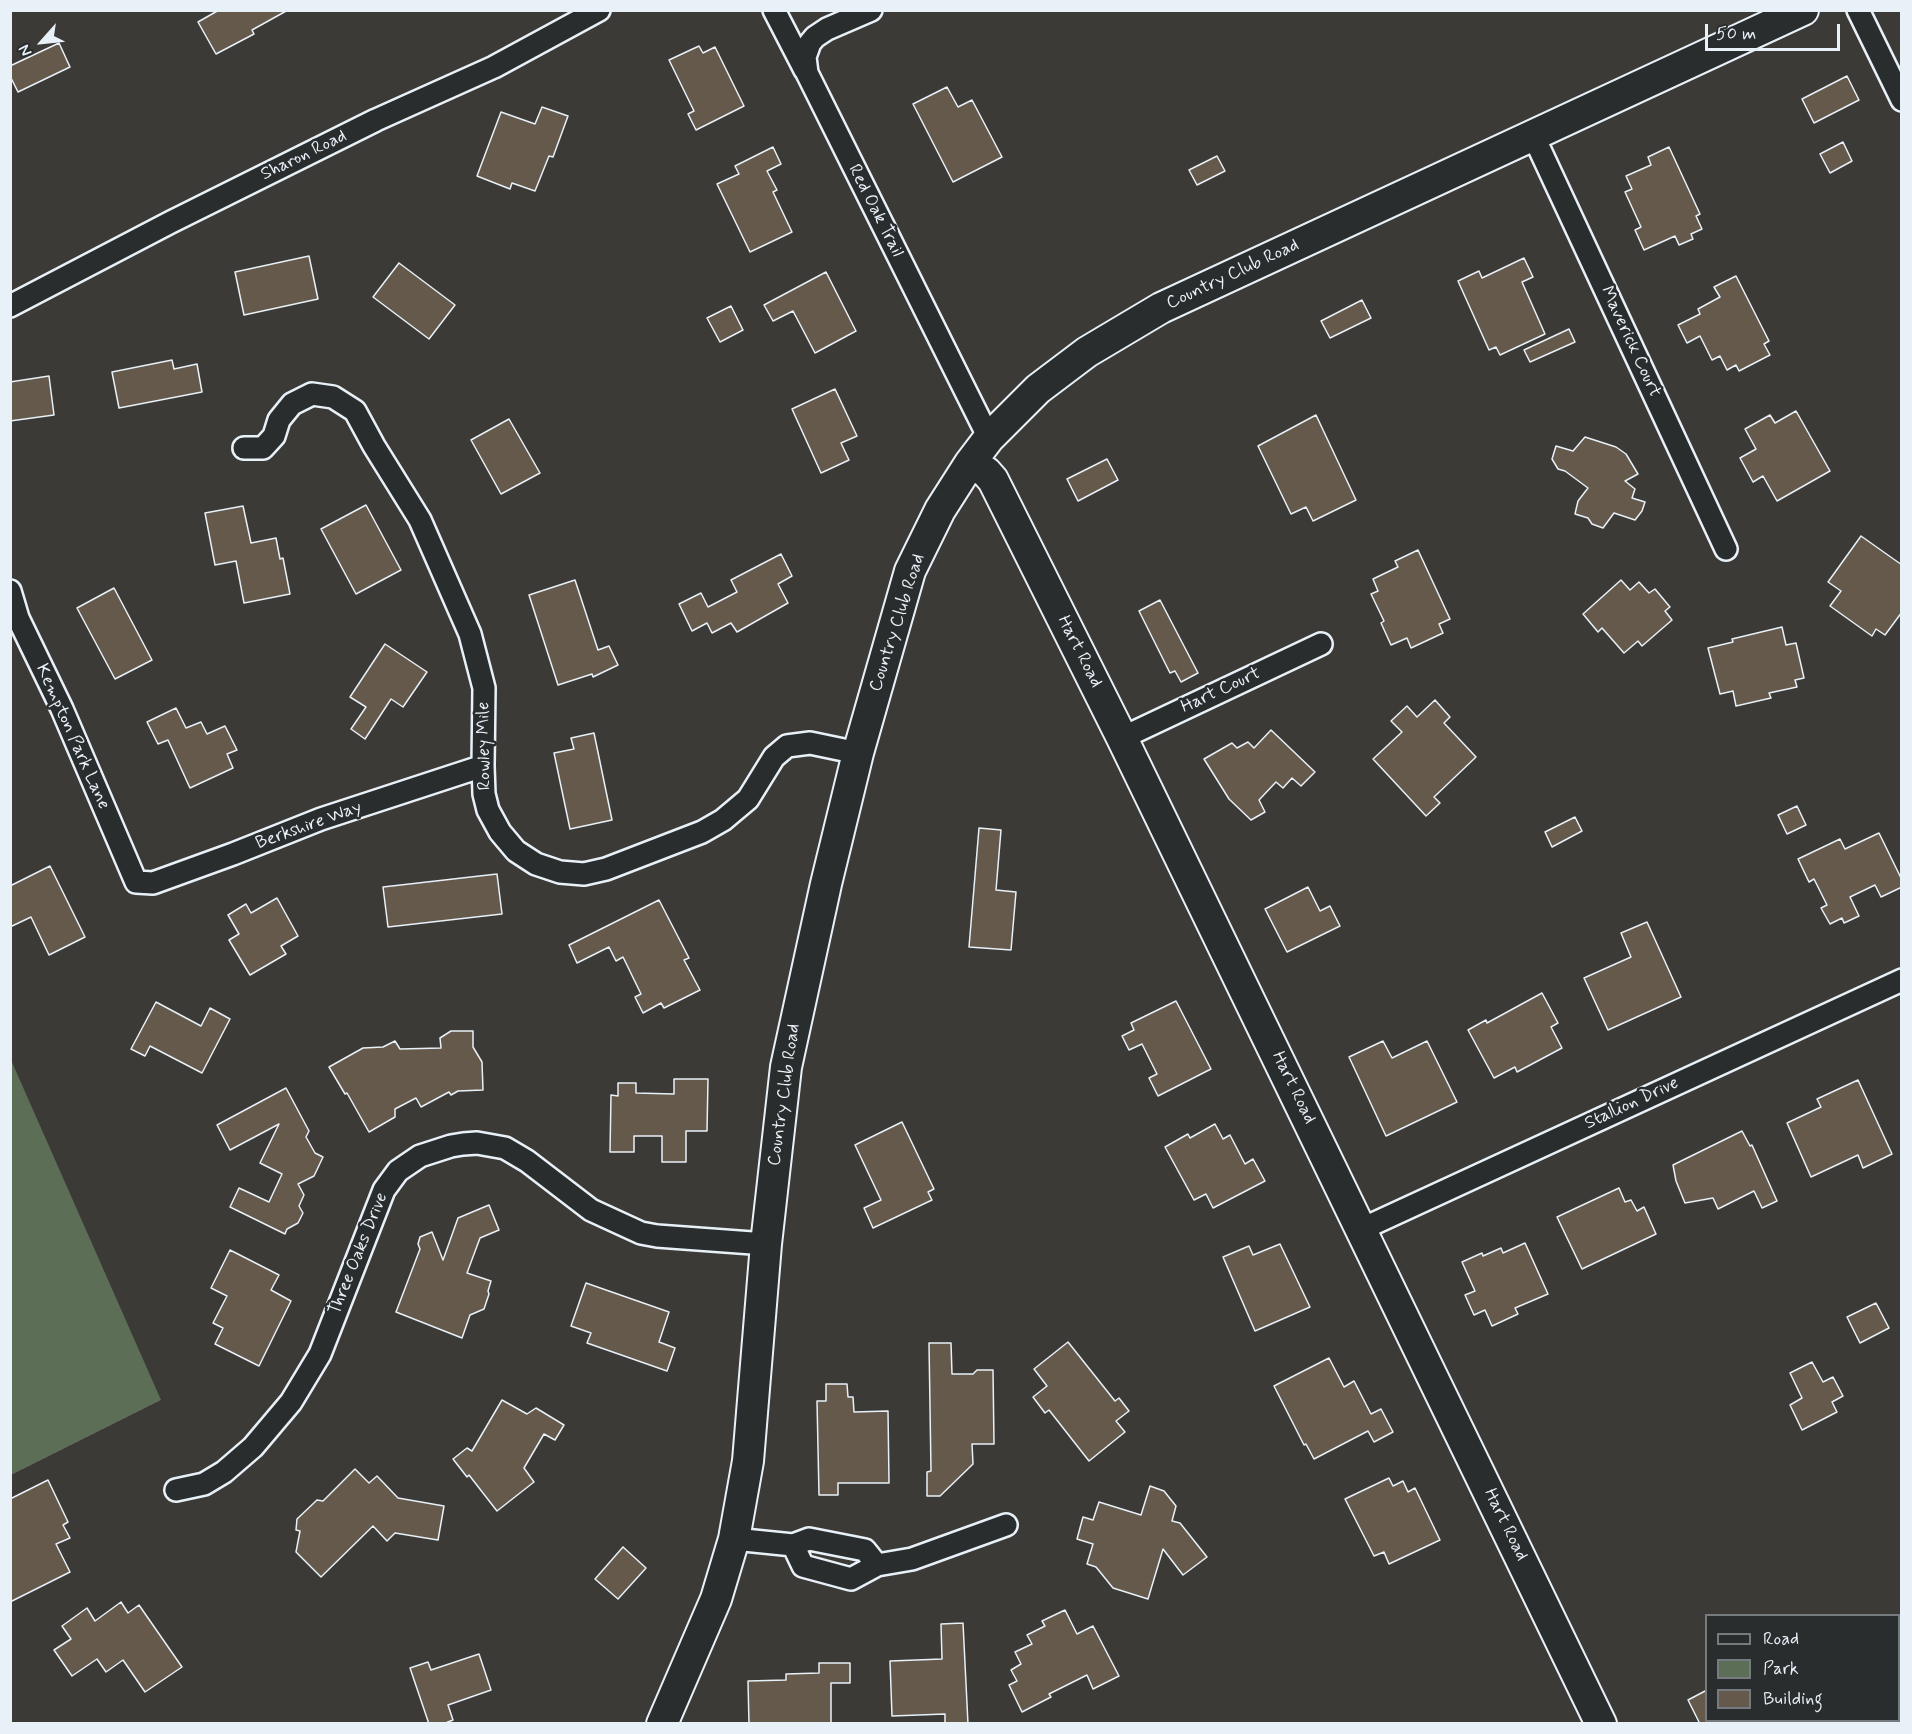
<!DOCTYPE html>
<style>
body{margin:0}
#map{position:relative;width:1912px;height:1734px;overflow:hidden;background:#3c3a37;font-family:Mynerve,sans-serif}
canvas{display:block}
.frame{position:absolute;inset:0;border:12px solid #e8f1f8;pointer-events:none}
.legend{position:absolute;left:1705px;top:1614px;width:195px;height:108px;box-sizing:border-box;background:#2a2d2e;border:2px solid #767b7f;margin:0;padding:8px 10px;list-style:none;font-size:18px;color:#e8f1f8}
.legend li{display:flex;align-items:center;gap:12px;height:30px}
.legend b{width:30px;border:2px solid #767b7f}
.north{position:absolute;left:12px;top:12px;width:60px;height:60px;-webkit-text-stroke:4px #2a2d2e;paint-order:stroke;rotate:243deg;font-size:16px;font-weight:700;line-height:24px;text-align:center;color:#e8f1f8}
.north::after{content:'';display:block;margin:auto;width:21px;height:27px;background:#e8f1f8;clip-path:polygon(50% 0,100% 100%,50% 72%,0 100%)}
.scale{position:absolute;left:1705px;top:24px;width:135px;height:27px;box-sizing:border-box;border:3px solid #e8f1f8;border-top:0;padding-left:8px;font-size:18px;line-height:21px;white-space:nowrap;color:#e8f1f8;-webkit-text-stroke:4px #2a2d2e;paint-order:stroke}
</style>
<div id="map">
<canvas width="1912" height="1734"></canvas>
<div class="frame"></div>
<ul class="legend">
<li><b style="height:8px;background:#2a2d2e"></b>Road</li>
<li><b style="height:16px;background:#5d6e57"></b>Park</li>
<li><b style="height:16px;background:#65594c"></b>Building</li>
</ul>
<div class="north">N</div>
<div class="scale">50 m</div>
</div>
<script>
const ctx = document.querySelector('canvas').getContext('2d');
ctx.lineJoin = 'round';
function fill(path, color) { ctx.fillStyle = color; ctx.fill(path, 'evenodd'); }
const poly = rows => new Path2D(rows.map(r => 'M' + r).join(''));
function stroke(path, color, width, dash) { ctx.strokeStyle = color; ctx.lineWidth = width; ctx.lineCap = dash ? 'butt' : 'round'; ctx.setLineDash(dash || []); ctx.stroke(path); }
function label(font, color, halo, rows, align = 'center') {
  ctx.font = font + ' Mynerve,sans-serif'; ctx.lineWidth = 5; ctx.setLineDash([]); ctx.textBaseline = 'middle'; ctx.strokeStyle = halo; ctx.fillStyle = color; for (const [text, x, y, turn = 0] of rows) {
    ctx.save(); ctx.translate(x, y); ctx.rotate((+turn || 0) * Math.PI / 180); ctx.textAlign = isNaN(turn) ? turn : align; if (halo) ctx.strokeText(text, 0, 0); ctx.fillText(text, 0, 0); ctx.restore();
  }
}
const green = poly([
 [11,1060,161,1400,11,1475,10,1475]
]);
const building = poly([
 [219,10,288,10,252,30,254,34,216,54,198,22,219,10],
 [59,43,70,67,18,92,10,76,10,66,59,43],
 [699,46,703,53,715,47,744,106,696,130,688,114,694,111,669,60,699,46],
 [1847,76,1859,100,1814,123,1802,99,1847,76],
 [947,87,958,107,972,100,1002,157,953,182,913,104,947,87],
 [542,107,568,116,553,157,549,156,535,191,512,183,510,189,477,176,501,112,535,124,542,107],
 [1843,142,1852,161,1830,173,1820,154,1843,142],
 [773,147,781,164,767,171,777,190,773,192,792,232,750,252,717,184,739,174,735,166,773,147],
 [1669,147,1700,214,1696,216,1702,229,1691,234,1693,239,1679,245,1675,236,1644,250,1635,230,1641,227,1625,192,1632,189,1626,176,1651,165,1648,157,1669,147],
 [1217,156,1225,171,1197,185,1189,170,1217,156],
 [309,256,318,299,244,315,235,272,309,256],
 [1524,258,1533,277,1522,282,1545,334,1500,355,1496,347,1489,350,1458,281,1479,271,1482,278,1524,258],
 [399,263,455,305,429,339,373,297,399,263],
 [826,272,856,331,815,353,793,311,773,321,764,305,826,272],
 [1736,276,1769,341,1764,344,1770,355,1739,371,1736,365,1727,370,1720,356,1712,360,1700,336,1687,343,1678,325,1700,314,1698,309,1720,297,1714,287,1736,276],
 [1362,300,1371,318,1330,338,1321,321,1362,300],
 [731,306,743,330,720,342,707,318,731,306],
 [1569,329,1575,342,1530,362,1524,350,1569,329],
 [172,360,174,369,197,364,202,392,119,408,112,372,172,360],
 [49,376,54,415,10,421,10,382,49,376],
 [835,389,857,436,841,443,849,460,821,473,792,409,835,389],
 [1796,411,1830,471,1777,501,1763,476,1753,482,1740,458,1756,449,1745,429,1770,415,1775,423,1796,411],
 [1316,415,1356,500,1313,521,1306,507,1291,514,1258,446,1316,415],
 [509,419,540,473,501,494,471,440,509,419],
 [1585,437,1616,447,1626,454,1638,474,1625,481,1635,489,1632,498,1645,502,1642,511,1635,520,1614,513,1603,528,1592,524,1588,518,1575,514,1578,501,1588,488,1565,471,1558,469,1552,459,1556,446,1573,451,1585,437],
 [1107,459,1118,480,1078,501,1067,479,1107,459],
 [366,505,401,570,356,594,321,529,366,505],
 [243,506,251,543,276,538,280,559,283,558,290,594,244,603,236,561,215,565,205,513,243,506],
 [1861,536,1902,565,1902,612,1885,635,1876,629,1872,636,1830,606,1841,591,1828,582,1861,536],
 [1418,550,1450,619,1439,624,1443,633,1411,648,1407,638,1391,645,1381,623,1384,621,1371,594,1378,591,1373,579,1398,567,1395,561,1418,550],
 [781,554,792,576,778,584,788,603,737,632,731,623,712,633,707,623,692,631,679,604,701,593,708,607,737,592,731,580,781,554],
 [575,580,598,650,609,646,618,665,593,677,592,674,558,685,529,595,575,580],
 [1621,580,1630,590,1639,582,1649,593,1655,589,1670,607,1665,611,1672,620,1642,646,1638,641,1624,653,1602,628,1598,632,1583,614,1621,580],
 [114,588,152,660,115,679,77,608,114,588],
 [1160,600,1198,673,1181,682,1175,671,1170,673,1139,611,1160,600],
 [1782,627,1786,645,1796,643,1804,678,1795,680,1797,687,1769,693,1771,698,1736,706,1733,691,1720,694,1708,648,1733,642,1732,639,1782,627],
 [385,644,427,672,403,707,391,699,365,739,351,729,366,707,350,697,385,644],
 [1435,700,1450,717,1444,723,1476,757,1434,797,1440,803,1426,816,1373,759,1402,732,1391,721,1407,706,1417,717,1435,700],
 [176,708,186,728,201,722,207,734,225,726,237,750,227,754,233,768,190,788,168,740,158,744,147,722,176,708],
 [1271,730,1315,772,1301,786,1292,778,1283,788,1276,782,1259,800,1265,812,1251,820,1229,799,1204,759,1232,743,1237,748,1248,742,1254,748,1271,730],
 [594,733,612,820,570,829,554,753,574,749,571,738,594,733],
 [1797,806,1806,825,1787,834,1778,815,1797,806],
 [1575,817,1582,831,1552,847,1545,832,1575,817],
 [979,828,1001,830,996,890,1016,892,1011,950,969,947,979,828],
 [1879,833,1902,880,1902,887,1881,897,1875,885,1850,897,1859,916,1844,923,1842,918,1830,924,1821,908,1827,905,1814,879,1809,882,1798,859,1840,839,1845,849,1879,833],
 [50,866,85,937,49,955,31,917,10,927,10,886,50,866],
 [497,874,502,914,388,927,383,887,497,874],
 [1308,887,1320,911,1330,906,1340,926,1287,952,1265,909,1308,887],
 [277,898,298,936,281,946,286,954,250,975,229,940,239,934,228,915,246,904,251,913,277,898],
 [659,900,689,958,684,960,700,990,664,1008,661,1003,643,1013,635,997,641,994,623,957,616,961,609,947,577,963,569,945,659,900],
 [1647,922,1681,997,1608,1030,1584,978,1631,957,1621,933,1647,922],
 [1542,993,1558,1023,1551,1027,1562,1048,1517,1072,1515,1067,1494,1078,1468,1030,1486,1020,1487,1023,1542,993],
 [1176,1001,1211,1069,1158,1096,1149,1078,1157,1074,1142,1044,1129,1050,1122,1036,1134,1030,1131,1023,1176,1001],
 [156,1002,201,1026,210,1008,230,1019,202,1073,150,1046,145,1056,131,1049,156,1002],
 [451,1031,473,1031,473,1047,482,1062,483,1090,458,1091,451,1095,449,1092,421,1107,416,1098,395,1109,395,1117,369,1132,347,1093,345,1094,329,1067,363,1048,383,1047,395,1041,400,1049,441,1048,440,1038,451,1031],
 [1383,1041,1392,1058,1427,1041,1457,1102,1386,1136,1349,1057,1383,1041],
 [674,1079,708,1079,707,1131,686,1131,686,1162,662,1162,662,1136,634,1136,634,1152,610,1152,611,1095,618,1096,618,1083,636,1083,636,1093,674,1094,674,1079],
 [1858,1080,1892,1154,1863,1168,1858,1155,1811,1177,1787,1123,1821,1107,1817,1099,1858,1080],
 [286,1088,309,1131,306,1137,315,1153,323,1157,314,1176,298,1184,304,1195,299,1206,303,1213,298,1223,287,1229,285,1234,230,1207,239,1188,269,1202,282,1174,260,1163,279,1124,230,1150,217,1125,286,1088],
 [902,1122,934,1189,928,1192,932,1200,873,1228,864,1208,881,1200,855,1145,902,1122],
 [1215,1124,1223,1139,1230,1135,1245,1164,1253,1159,1265,1181,1213,1208,1206,1194,1194,1200,1165,1147,1188,1134,1190,1138,1215,1124],
 [1742,1131,1750,1146,1752,1145,1777,1201,1762,1208,1754,1191,1718,1209,1713,1198,1685,1203,1676,1181,1673,1165,1742,1131],
 [1619,1188,1625,1202,1631,1200,1637,1211,1644,1207,1656,1234,1582,1269,1557,1217,1619,1188],
 [489,1205,499,1230,480,1238,467,1273,491,1281,488,1291,489,1294,484,1309,470,1315,462,1338,396,1312,420,1249,418,1244,420,1237,432,1232,443,1260,458,1218,489,1205],
 [1525,1243,1548,1294,1515,1308,1518,1314,1492,1326,1485,1310,1474,1315,1465,1295,1475,1291,1462,1262,1482,1253,1483,1256,1501,1248,1503,1253,1525,1243],
 [1280,1244,1310,1307,1255,1331,1223,1257,1249,1246,1253,1255,1280,1244],
 [230,1250,279,1275,271,1290,291,1301,259,1366,215,1344,223,1328,213,1323,227,1296,211,1288,230,1250],
 [586,1283,669,1312,659,1342,675,1348,667,1371,587,1343,591,1333,571,1326,586,1283],
 [1876,1303,1889,1328,1860,1343,1847,1317,1876,1303],
 [1068,1342,1115,1401,1119,1398,1129,1411,1116,1421,1125,1432,1089,1461,1049,1410,1045,1413,1033,1397,1047,1386,1034,1369,1068,1342],
 [929,1343,951,1343,952,1374,973,1374,977,1370,993,1370,994,1444,972,1444,973,1464,940,1496,927,1496,927,1472,931,1471,929,1343],
 [1329,1358,1344,1387,1354,1381,1371,1414,1381,1409,1393,1432,1374,1442,1368,1431,1314,1459,1306,1444,1304,1445,1274,1386,1329,1358],
 [1812,1362,1823,1382,1833,1377,1843,1396,1832,1402,1837,1412,1802,1430,1790,1405,1802,1398,1790,1373,1812,1362],
 [826,1384,847,1384,848,1397,853,1397,854,1412,888,1411,889,1483,838,1483,838,1495,819,1495,817,1401,826,1401,826,1384],
 [502,1400,527,1414,536,1408,564,1425,555,1440,544,1434,524,1468,534,1482,497,1511,469,1475,467,1477,453,1459,467,1448,472,1451,502,1400],
 [355,1469,369,1483,377,1476,398,1498,444,1506,438,1540,395,1533,387,1541,373,1526,321,1577,296,1552,300,1531,296,1530,297,1519,317,1500,323,1501,355,1469],
 [1389,1478,1393,1486,1403,1481,1408,1492,1415,1488,1440,1540,1389,1564,1384,1552,1374,1556,1345,1499,1389,1478],
 [48,1480,68,1522,63,1525,70,1538,56,1544,70,1572,10,1602,10,1499,48,1480],
 [1150,1486,1164,1491,1176,1506,1172,1521,1180,1523,1207,1557,1183,1575,1163,1549,1148,1599,1113,1588,1096,1567,1087,1564,1093,1544,1077,1539,1083,1517,1093,1520,1099,1502,1141,1515,1150,1486],
 [623,1547,646,1568,618,1599,595,1579,623,1547],
 [121,1602,128,1613,139,1605,182,1667,145,1692,123,1660,106,1672,97,1659,72,1676,54,1650,71,1639,62,1626,87,1608,95,1621,121,1602],
 [1065,1610,1077,1634,1093,1626,1119,1676,1093,1689,1087,1675,1049,1694,1051,1697,1022,1712,1009,1685,1017,1681,1011,1670,1021,1664,1015,1652,1032,1644,1027,1635,1045,1626,1042,1621,1065,1610],
 [963,1623,968,1724,945,1724,945,1714,892,1716,890,1661,942,1659,941,1624,963,1623],
 [479,1654,491,1690,448,1705,453,1720,443,1724,429,1724,410,1668,428,1662,431,1670,479,1654],
 [819,1663,850,1663,850,1683,831,1683,831,1724,749,1724,748,1681,786,1680,786,1674,819,1673,819,1663],
 [1707,1690,1707,1724,1700,1724,1688,1700,1707,1690]
]);
const street = poly([
 [774,10,805,70],
 [871,10,827,29,815,37,810,43,805,57,807,73,989,438],
 [1858,10,1902,100],
 [1533,135,1726,549],
 [10,306,171,222,376,120,494,67,599,10],
 [244,448,263,448,274,436,279,420,292,404,312,394,333,397,355,411,374,446,420,520,470,634,484,688,483,766,484,794,488,810,500,832,516,851,536,864,560,872,584,874,606,869,702,832,723,820,748,799,774,757,787,746,810,743,858,753],
 [10,591,18,618,62,709,136,882,153,883,233,854,321,819,483,766],
 [1122,738,1321,644],
 [1362,1229,1902,980],
 [176,1490,204,1484,224,1472,253,1447,291,1402,320,1354,384,1190,398,1171,420,1156,451,1146,463,1144,477,1143,505,1148,527,1161,591,1210,641,1233,657,1236,766,1244],
 [734,1539,793,1545,809,1539,865,1550,877,1565],
 [793,1545,803,1566,851,1579,877,1565,912,1559,1006,1525]
]);
const secondary = poly([
 [970,463,986,472,993,480,1122,738,1601,1724],
 [662,1724,716,1599,734,1539,748,1461,766,1244,786,1067,826,884,858,753,910,571,940,510,970,463,989,438,1038,389,1087,352,1161,308,1803,10]
]);
const streetNames = [
 ["Sharon Road",304,156,-26],
 ["Red Oak Trail",875,211,63],
 ["Country Club Road",1233,275,-25],
 ["Maverick Court",1630,342,65],
 ["Country Club Road",898,623,-72],
 ["Hart Road",1079,652,63],
 ["Hart Court",1221,691,-25],
 ["Kempton Park Lane",72,737,66],
 ["Rowley Mile",485,746,-91],
 ["Berkshire Way",309,826,-20],
 ["Hart Road",1293,1088,64],
 ["Country Club Road",785,1095,-82],
 ["Stallion Drive",1632,1104,-25],
 ["Three Oaks Drive",359,1254,-68],
 ["Hart Road",1505,1525,64]
];
fill(green, '#5d6e57');
fill(building, '#65594c');
stroke(building, '#e8f1f8', 1.5);
stroke(street, '#e8f1f8', 26);
stroke(secondary, '#e8f1f8', 34);
stroke(street, '#2a2d2e', 21);
stroke(secondary, '#2a2d2e', 30);
label('18px', '#e8f1f8', '#2a2d2e', streetNames);
</script>
